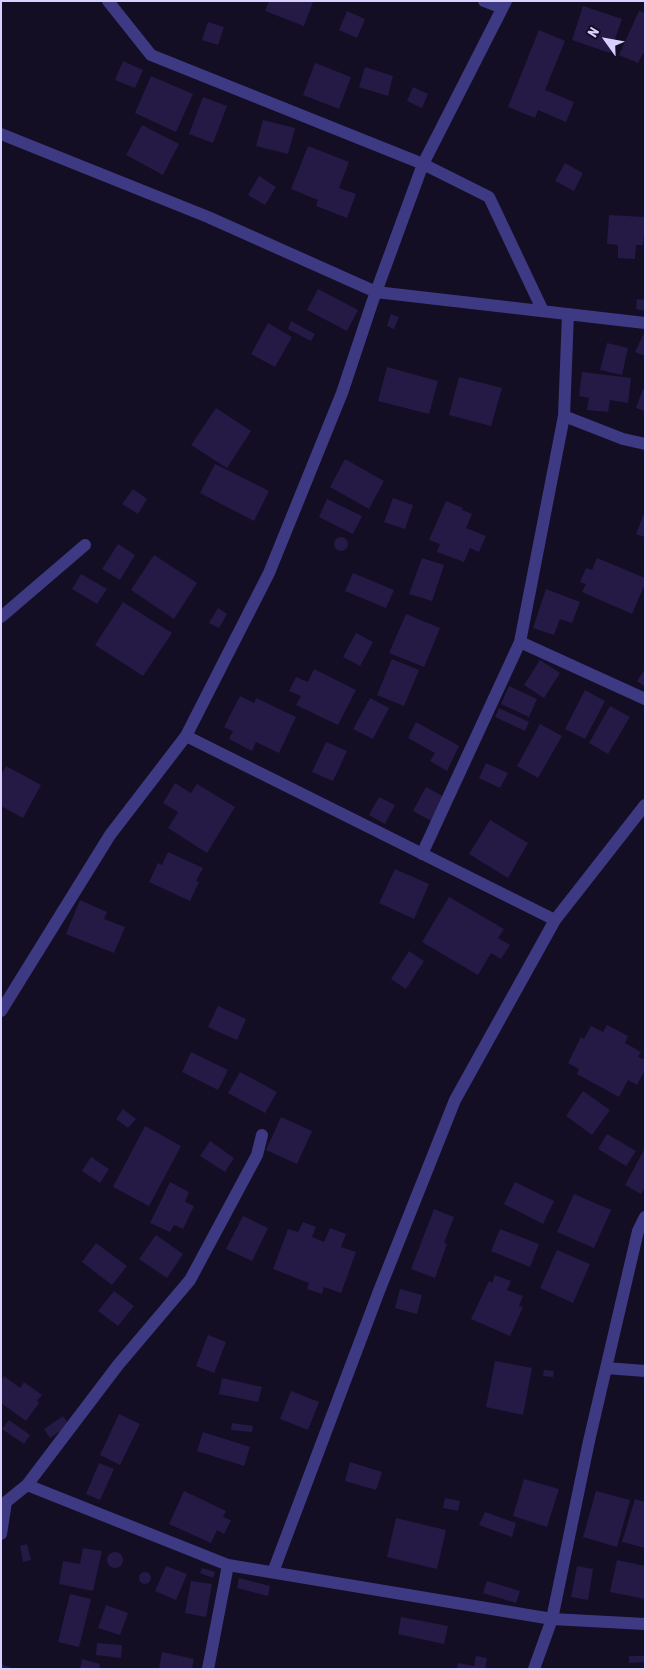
<!DOCTYPE html>
<style>
body{margin:0}
#map{position:relative;width:646px;height:1670px;overflow:hidden;background:#130e24;font-family:"Asap Condensed",sans-serif}
canvas{display:block}
.frame{position:absolute;inset:0;border:2px solid #d8d1ff;pointer-events:none}
.north{position:absolute;left:581px;top:15px;width:50px;height:50px;-webkit-text-stroke:4px #130e24;paint-order:stroke;rotate:302deg;font-size:14px;font-weight:700;line-height:20px;text-align:center;color:#d8d1ff}
.north::after{content:'';display:block;margin:auto;width:18px;height:22px;background:#d8d1ff;clip-path:polygon(50% 0,100% 100%,50% 72%,0 100%)}
</style>
<div id="map">
<canvas width="646" height="1670"></canvas>
<div class="frame"></div>
<div class="north">N</div>
</div>
<script>
const ctx = document.querySelector('canvas').getContext('2d');
ctx.lineJoin = 'round';
function fill(path, color) { ctx.fillStyle = color; ctx.fill(path, 'evenodd'); }
const poly = rows => new Path2D(rows.map(r => 'M' + r).join(''));
function stroke(path, color, width, dash) { ctx.strokeStyle = color; ctx.lineWidth = width; ctx.lineCap = dash ? 'butt' : 'round'; ctx.setLineDash(dash || []); ctx.stroke(path); }
const building = poly([
 [269,1,311,1,313,2,304,26,265,11],
 [583,6,622,19,610,53,572,40],
 [347,11,365,19,357,38,339,30],
 [639,11,645,13,645,50,638,63,619,55],
 [208,22,224,27,218,45,202,40],
 [539,30,565,41,545,90,574,102,566,122,538,110,535,118,508,107],
 [123,61,143,70,135,88,115,80],
 [315,63,351,77,339,109,303,95],
 [365,67,393,76,388,96,359,87],
 [151,76,193,94,176,132,135,113],
 [413,87,428,94,422,108,407,101],
 [203,97,227,106,213,143,189,134],
 [263,120,295,128,288,154,256,146],
 [142,125,179,144,163,175,126,155],
 [308,146,349,162,339,188,356,194,347,218,316,206,318,200,291,189],
 [565,163,583,173,574,191,555,181],
 [259,176,276,187,265,205,248,195],
 [609,215,645,217,643,245,636,245,635,259,618,258,618,245,607,244],
 [318,289,358,310,347,331,307,310],
 [637,299,645,300,645,311,636,309],
 [391,314,399,317,394,329,387,326],
 [291,321,315,334,311,341,288,329],
 [268,323,292,337,275,367,251,354],
 [645,331,645,356,635,352],
 [607,343,628,348,622,375,600,370],
 [387,367,438,381,429,414,378,401],
 [582,372,631,378,628,403,610,400,608,412,587,410,589,398,579,396],
 [459,377,502,388,491,426,449,415],
 [643,389,645,390,645,411,636,408],
 [216,408,251,431,227,468,191,445],
 [345,459,384,481,369,509,330,487],
 [215,464,269,491,254,521,200,493],
 [133,489,147,499,138,514,122,504],
 [393,498,413,505,405,529,384,522],
 [327,499,362,516,353,534,319,517],
 [446,501,463,508,462,510,472,514,466,528,486,536,479,552,470,548,464,562,437,552,440,544,429,540],
 [645,511,645,537,636,534],
 '334 544a7 7 0 1 1 14 0a7 7 0 1 1-14 0Z',
 [118,544,135,555,120,580,102,569],
 [154,555,197,583,174,619,131,590],
 [422,558,444,565,432,601,409,594],
 [597,558,645,578,645,584,632,614,582,592,586,584,580,582,586,568,592,570],
 [353,573,394,590,386,608,345,591],
 [81,574,107,589,97,604,72,589],
 [546,589,580,602,572,623,560,619,554,635,533,628],
 [123,602,172,633,143,676,95,645],
 [218,608,227,614,219,628,209,623],
 [406,614,440,628,424,667,389,653],
 [356,633,373,642,360,666,343,657],
 [392,659,419,670,404,706,377,695],
 [540,660,560,673,544,698,524,685],
 [314,669,356,690,338,725,296,705,301,696,289,691,296,677,308,682],
 [645,669,645,687,637,681],
 [509,686,537,699,529,717,501,704],
 [585,690,605,701,585,739,565,729],
 [240,696,254,703,256,698,296,717,279,753,256,742,252,751,229,739,233,731,224,727],
 [370,698,389,708,373,739,353,729],
 [610,706,630,717,608,754,589,743],
 [499,708,529,722,525,731,495,717],
 [416,722,459,746,447,771,430,761,435,753,408,738],
 [540,724,562,736,538,778,517,766],
 [326,742,347,751,333,781,312,772],
 [486,763,508,773,500,788,479,778],
 [6,766,41,785,23,818,1,806,1,775],
 [175,783,191,793,197,784,235,807,207,853,168,828,178,812,163,803],
 [426,787,446,798,433,822,413,811],
 [379,797,395,805,385,824,369,815],
 [490,820,528,843,508,878,469,854],
 [168,852,203,868,196,881,199,882,190,901,149,882,158,863,162,865],
 [395,869,429,884,414,919,379,903],
 [449,897,504,929,498,938,510,945,501,959,491,953,478,975,422,942],
 [80,900,107,912,104,919,125,927,114,953,66,934],
 [409,951,424,961,406,989,391,979],
 [218,1006,246,1019,237,1040,208,1027],
 [607,1025,628,1036,625,1043,641,1052,638,1057,645,1060,645,1070,637,1085,628,1080,619,1097,577,1074,579,1069,568,1063,581,1037,584,1039,591,1026,603,1032],
 [191,1052,228,1070,218,1090,182,1072],
 [240,1072,277,1092,265,1113,228,1093],
 [583,1091,610,1110,592,1135,566,1116],
 [123,1109,136,1119,128,1128,116,1119],
 [281,1117,312,1131,297,1164,266,1150],
 [145,1126,181,1146,149,1206,113,1187],
 [607,1134,636,1151,626,1166,598,1149],
 [210,1141,234,1158,225,1172,200,1156],
 [645,1148,645,1187,641,1194,625,1185],
 [91,1157,109,1169,100,1183,82,1171],
 [170,1182,189,1192,185,1202,194,1206,183,1229,174,1225,170,1232,150,1223],
 [515,1182,554,1201,543,1224,504,1204],
 [574,1194,611,1210,594,1248,557,1232],
 [434,1209,454,1217,444,1243,447,1244,435,1278,411,1269],
 [243,1216,268,1228,252,1261,226,1249],
 [303,1222,316,1227,312,1237,324,1242,330,1228,346,1234,341,1247,356,1252,341,1293,324,1287,322,1294,307,1289,309,1283,273,1269,288,1229,298,1232],
 [500,1229,539,1244,530,1267,491,1251],
 [156,1235,183,1254,167,1278,139,1259],
 [96,1243,127,1266,112,1285,82,1262],
 [557,1250,590,1264,573,1303,540,1288],
 [495,1275,511,1281,507,1290,523,1296,519,1306,523,1307,510,1336,471,1319,489,1281,492,1283],
 [400,1289,422,1295,417,1314,395,1308],
 [114,1291,134,1306,118,1326,98,1311],
 [208,1335,226,1342,214,1373,196,1366],
 [495,1361,532,1368,523,1415,486,1407],
 [544,1370,554,1371,553,1377,543,1376],
 [4,1376,20,1388,24,1382,42,1395,37,1401,39,1403,26,1421,1,1403,1,1380],
 [222,1378,262,1387,258,1402,219,1394],
 [291,1391,319,1402,308,1430,280,1419],
 [119,1414,140,1424,120,1465,100,1455],
 [63,1416,69,1425,50,1438,44,1429],
 [9,1420,30,1435,24,1444,2,1429],
 [232,1423,253,1426,252,1432,231,1430],
 [203,1432,250,1447,244,1466,197,1451],
 [350,1462,382,1472,376,1490,345,1481],
 [99,1463,114,1469,100,1500,86,1494],
 [524,1479,559,1489,547,1527,513,1516],
 [184,1491,226,1511,223,1517,231,1520,224,1534,217,1530,211,1543,169,1524],
 [596,1491,630,1500,617,1547,583,1537],
 [445,1498,460,1501,458,1511,443,1508],
 [635,1499,645,1502,645,1548,622,1542],
 [485,1512,516,1523,512,1537,479,1525],
 [396,1518,446,1530,437,1569,387,1557],
 [27,1544,31,1560,23,1562,20,1546],
 [83,1548,102,1551,93,1591,59,1584,63,1561,80,1564],
 '107 1560a8 8 0 1 1 16 0a8 8 0 1 1-16 0Z',
 [617,1560,645,1566,645,1599,610,1592],
 [166,1566,187,1574,176,1600,155,1591],
 [577,1566,593,1569,588,1600,571,1597],
 [202,1568,215,1572,213,1578,200,1573],
 '139 1578a6 6 0 1 1 12 0a6 6 0 1 1-12 0Z',
 [239,1578,270,1586,268,1596,237,1588],
 [191,1581,212,1584,206,1617,185,1613],
 [487,1581,520,1591,516,1603,483,1593],
 [70,1594,91,1599,79,1647,58,1642],
 [106,1605,128,1613,120,1635,98,1628],
 [401,1617,448,1626,444,1644,398,1634],
 [97,1643,122,1645,121,1658,96,1655],
 [162,1652,194,1659,192,1669,159,1669],
 [476,1656,487,1658,485,1669,457,1669,458,1663,474,1666],
 [629,1656,645,1656,645,1662,629,1663],
 [82,1659,100,1664,99,1669,80,1669],
 [1,1664,14,1669,1,1669]
]);
const street = poly([
 [108,1,151,55,423,164,489,197,543,311],
 [484,1,502,8],
 [1,134,208,217,376,292,645,323],
 [564,416,623,439,645,444],
 [1,617,85,545],
 [520,642,645,699],
 [186,736,555,920,455,1100,379,1291,273,1572],
 [422,854,520,642,564,416,568,314],
 [555,920,645,805],
 [1,1011,110,835,186,736,269,573,342,393,372,303,423,164,506,1],
 [606,1368,645,1371],
 [27,1485,228,1565,552,1619,645,1624],
 [1,1506,27,1485,118,1365,190,1280,257,1155,262,1135],
 [1,1534,6,1502],
 [208,1669,228,1565],
 [534,1669,552,1619,589,1441,638,1231,645,1217]
]);
fill(building, '#241a45');
stroke(street, '#3e3983', 12);
</script>
